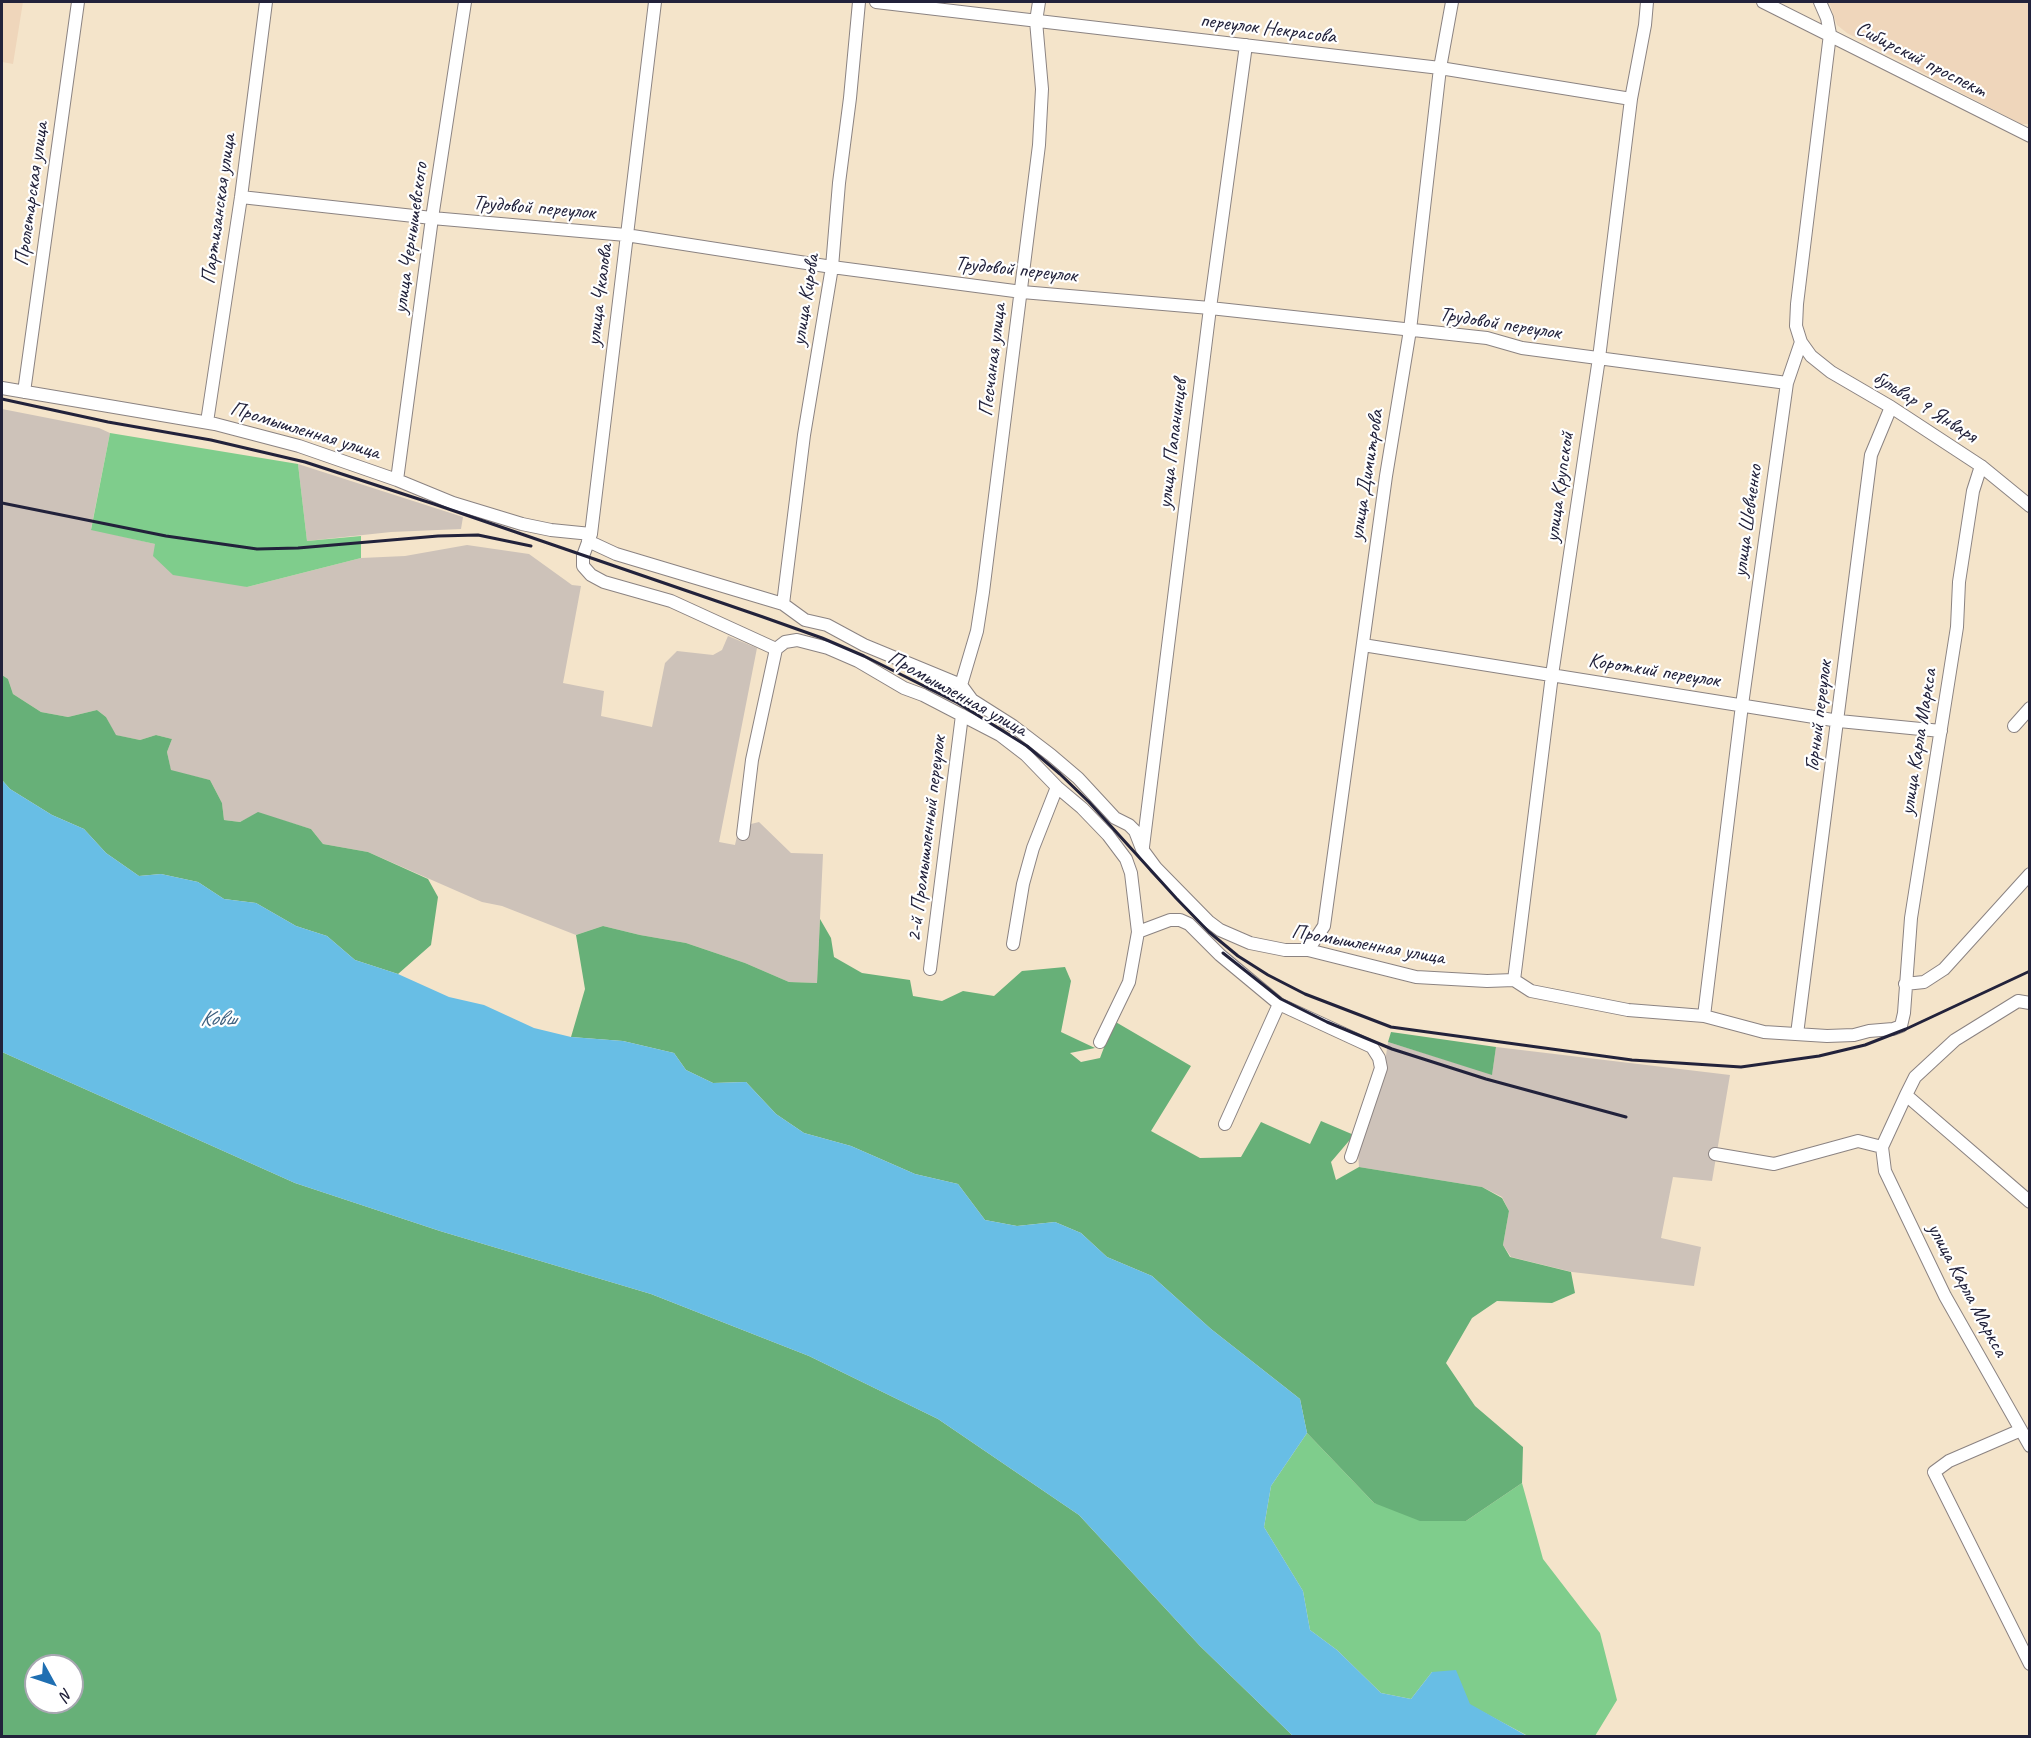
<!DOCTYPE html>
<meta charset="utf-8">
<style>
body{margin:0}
#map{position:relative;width:2031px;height:1738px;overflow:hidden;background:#f4e4ca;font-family:Caveat,sans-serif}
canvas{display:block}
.frame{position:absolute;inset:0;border:3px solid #22223b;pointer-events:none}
.north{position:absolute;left:24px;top:1654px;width:60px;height:60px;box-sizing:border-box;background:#fff;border:2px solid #a7a7b1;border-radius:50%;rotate:130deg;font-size:16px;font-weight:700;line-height:24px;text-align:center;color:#22223b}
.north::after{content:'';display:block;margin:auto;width:21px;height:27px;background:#1f6fb2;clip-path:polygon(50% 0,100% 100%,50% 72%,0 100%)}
</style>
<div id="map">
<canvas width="2031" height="1738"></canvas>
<div class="frame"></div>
<div class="north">N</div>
</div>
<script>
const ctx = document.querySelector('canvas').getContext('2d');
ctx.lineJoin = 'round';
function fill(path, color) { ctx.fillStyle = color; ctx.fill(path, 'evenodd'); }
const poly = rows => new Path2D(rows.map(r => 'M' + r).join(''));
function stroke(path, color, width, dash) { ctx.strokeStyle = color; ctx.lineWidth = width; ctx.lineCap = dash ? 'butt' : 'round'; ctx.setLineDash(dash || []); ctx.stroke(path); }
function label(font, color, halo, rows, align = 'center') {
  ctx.font = font + ' Caveat,sans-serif'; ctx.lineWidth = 4.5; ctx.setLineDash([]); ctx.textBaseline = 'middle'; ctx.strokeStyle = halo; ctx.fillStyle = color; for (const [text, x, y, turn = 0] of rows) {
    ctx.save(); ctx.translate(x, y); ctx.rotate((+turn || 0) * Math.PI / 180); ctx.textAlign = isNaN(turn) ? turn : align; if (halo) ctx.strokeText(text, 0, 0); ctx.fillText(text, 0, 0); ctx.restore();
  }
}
const built = poly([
 [2,2,23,2,13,64,2,62],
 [1829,2,2029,2,2029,124,2021,124,1847,33,1837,25]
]);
const industrial = poly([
 [2,409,99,428,110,433,91,529,155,544,247,587,361,558,405,556,467,545,529,554,572,585,581,586,563,683,604,691,601,716,652,727,665,663,677,651,713,655,722,650,728,636,757,648,719,842,735,845,739,827,759,822,791,853,823,854,817,983,789,982,745,963,686,943,640,935,603,926,576,935,502,906,482,902,368,852,323,844,311,829,258,813,240,822,224,820,222,803,210,780,171,771,167,752,172,739,156,735,140,740,115,735,106,717,97,710,68,717,41,712,13,694,8,679,2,675],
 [298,464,463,517,461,529,391,532,307,541],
 [1388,1042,1492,1074,1496,1047,1730,1075,1712,1181,1673,1177,1661,1238,1701,1247,1694,1286,1572,1272,1511,1257,1503,1245,1509,1211,1502,1197,1482,1187,1359,1167,1358,1153,1384,1069]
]);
const green = poly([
 [110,433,298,464,307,541,361,536,361,558,247,587,173,575,153,556,155,544,91,530],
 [1307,1433,1374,1503,1466,1521,1522,1483,1543,1559,1600,1633,1617,1700,1595,1736,1526,1735,1470,1705,1432,1672,1411,1699,1381,1693,1337,1650,1310,1630,1303,1591,1264,1527,1271,1486]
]);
const forest = poly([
 [2,675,8,679,13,694,41,712,68,717,97,710,106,717,116,735,140,740,156,735,172,739,167,752,171,770,210,780,222,803,224,820,240,822,258,812,311,829,323,844,368,852,428,879,438,897,431,945,398,974,355,960,327,936,296,926,256,903,224,899,198,882,161,874,139,876,106,853,84,829,52,815,10,789,2,780],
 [820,919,831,938,834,957,862,973,910,980,913,996,942,1001,963,991,994,996,1022,971,1065,967,1071,981,1061,1032,1095,1048,1070,1053,1081,1062,1100,1058,1114,1021,1191,1066,1151,1131,1200,1158,1241,1157,1261,1122,1310,1144,1321,1121,1354,1135,1331,1162,1336,1180,1359,1167,1482,1187,1502,1198,1509,1211,1503,1245,1510,1257,1571,1272,1575,1293,1552,1303,1497,1301,1472,1318,1446,1363,1475,1406,1523,1447,1522,1483,1466,1521,1420,1521,1374,1503,1307,1433,1300,1399,1211,1329,1152,1276,1107,1257,1081,1233,1055,1222,1017,1226,985,1220,958,1184,915,1174,851,1146,804,1133,776,1114,746,1082,713,1083,686,1070,674,1053,623,1041,571,1037,585,989,576,935,603,926,640,935,686,943,745,963,789,982,817,983],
 [1391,1032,1496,1047,1492,1075,1388,1042],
 [2,1052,295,1183,440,1231,651,1294,809,1356,938,1419,1079,1515,1200,1646,1293,1736,2,1736],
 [36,1666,72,1666,72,1702,36,1702]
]);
const water = poly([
 [2,780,10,789,52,815,84,829,106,853,139,876,161,874,198,882,224,899,256,903,296,926,327,936,355,960,398,974,449,997,484,1005,534,1028,571,1037,623,1041,674,1053,686,1070,713,1083,746,1082,776,1114,804,1133,851,1146,915,1174,958,1184,985,1220,1017,1226,1055,1222,1081,1233,1107,1257,1152,1276,1211,1329,1300,1399,1307,1433,1271,1486,1264,1527,1303,1591,1310,1630,1337,1650,1381,1693,1411,1699,1432,1672,1456,1670,1470,1704,1527,1736,1293,1736,1200,1646,1079,1515,938,1419,809,1356,651,1294,440,1231,295,1183,2,1052]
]);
const minor = poly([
 [655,2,591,534,583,556,583,566,591,575,604,582,671,601,776,649],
 [876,2,1440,68,1631,99],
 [1763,2,2030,136],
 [1820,2,1827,18,1830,34,1797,304,1796,326,1801,342,1811,356,1831,372,1891,407,1981,466,2030,506],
 [241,197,432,218,626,235,832,267,1022,292,1210,308,1487,338,1522,348,1787,383],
 [2,388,215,424,299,446,397,480,453,503,522,524,551,530,591,534],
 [24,392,78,2],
 [207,422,241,197,266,2],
 [397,480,432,218,465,2],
 [588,541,616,554,783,604,805,620,827,625,864,645,961,685],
 [783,604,804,435,832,267,839,183,850,98,859,2],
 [1363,645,1839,721,1941,731],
 [776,649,785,642,797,640,828,648,858,661,904,688,923,695,1000,735,1026,755,1057,787,1082,808,1108,835,1126,859,1131,873,1138,932,1170,920,1180,920,1189,924,1220,955,1279,1004,1372,1047,1379,1058,1381,1068,1351,1157],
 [961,685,972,700,1013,726,1051,755,1078,778,1115,818,1129,825,1135,831,1142,849,1156,868,1208,921,1220,930,1250,943,1285,950,1308,950,1416,977,1487,981,1514,980,1531,991,1628,1010,1704,1016,1764,1032,1827,1036,1854,1035,1869,1031,1893,1029,1901,1026,1904,1013,1911,918,1957,627,1959,582,1973,491,1981,466],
 [961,685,977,631,983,592,1039,145,1042,89,1036,21,1039,2],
 [2014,726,2030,708],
 [743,834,752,760,776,649],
 [1143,847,1210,308,1246,45],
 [1013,944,1023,884,1033,848,1057,787],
 [1308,950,1324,926,1386,476,1410,330,1440,68,1452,2],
 [930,969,962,715],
 [1514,980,1552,675,1599,358,1631,99,1645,25,1647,2],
 [1905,984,1924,982,1944,969,2030,874],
 [1704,1016,1742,705,1787,383,1801,342],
 [1797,1034,1871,455,1891,407],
 [1100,1042,1129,982,1138,932],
 [1906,1095,1915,1077,1955,1040,2018,1001,2030,1003],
 [1225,1124,1279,1004],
 [1882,1147,1885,1171,1945,1296,2030,1446],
 [1882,1147,1906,1095,2030,1202],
 [1715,1154,1774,1164,1858,1141,1882,1147],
 [2021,1430,1949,1461,1934,1472,2030,1664]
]);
const rail = poly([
 [2,399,108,422,211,440,305,462,434,504,763,617,822,638,864,656,958,703,1027,746,1060,774,1089,802,1176,898,1209,932,1238,956,1268,975,1305,994,1391,1027,1632,1060,1741,1067,1819,1056,1865,1045,1906,1029,2030,971],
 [2,503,166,536,257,549,298,548,438,536,478,535,531,546],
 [1223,953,1281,999,1327,1022,1392,1049,1486,1079,1626,1117]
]);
const streetNames = [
 ["переулок Некрасова",1268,29,7],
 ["Сибирский проспект",1921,60,27],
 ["Пролетарская улица",32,194,-82],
 ["Трудовой переулок",534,208,5],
 ["Партизанская улица",219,209,-82],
 ["улица Чернышевского",411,238,-82],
 ["Трудовой переулок",1016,270,6],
 ["улица Чкалова",600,295,-83],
 ["улица Кирова",806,300,-81],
 ["Трудовой переулок",1500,324,9],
 ["Песчаная улица",993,360,-83],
 ["бульвар 9 Января",1925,407,32],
 ["Промышленная улица",305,431,17],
 ["улица Папанинцев",1173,444,-83],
 ["улица Димитрова",1367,475,-81],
 ["улица Крупской",1560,487,-82],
 ["улица Шевченко",1748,521,-82],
 ["Короткий переулок",1654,671,9],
 ["Промышленная улица",957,694,29],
 ["Горный переулок",1819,716,-83],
 ["улица Карла Маркса",1919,742,-81],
 ["2-й Промышленный переулок",927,839,-83],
 ["Промышленная улица",1368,945,10],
 ["улица Карла Маркса",1967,1290,62]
];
const waterNames = [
 ["Ковш",218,1019]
];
fill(built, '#efd6bb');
fill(industrial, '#cdc2b9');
fill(green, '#7fcd8c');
fill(forest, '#67b078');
fill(water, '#68bee5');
stroke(minor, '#8b8382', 14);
stroke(minor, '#fff', 12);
stroke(rail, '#22223b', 3);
label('21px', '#22223b', '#fff', streetNames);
label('italic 22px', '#3e607f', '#fff', waterNames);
</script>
